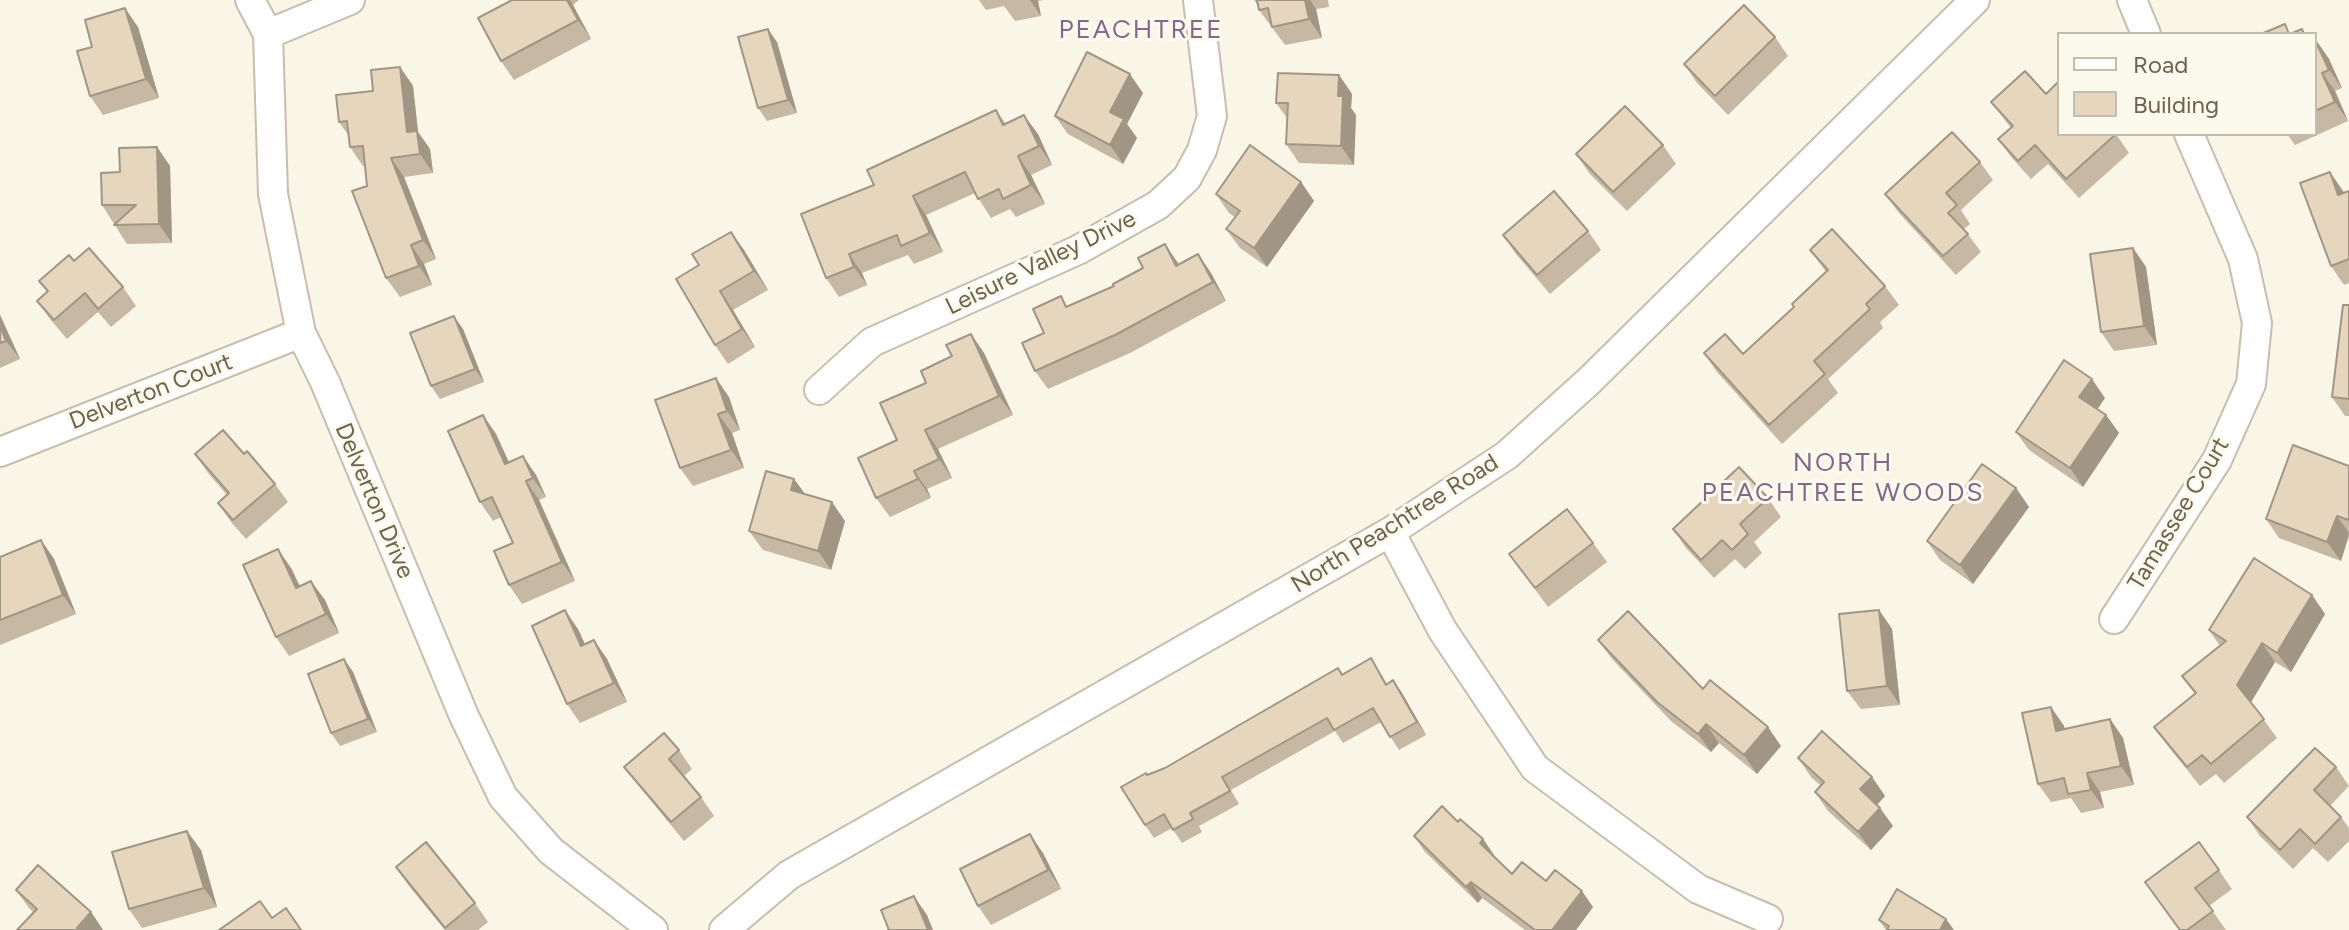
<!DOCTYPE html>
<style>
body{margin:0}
#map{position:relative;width:2349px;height:930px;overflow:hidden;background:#f9f6e7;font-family:Figtree,sans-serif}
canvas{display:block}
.legend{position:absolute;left:2057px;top:32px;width:260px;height:104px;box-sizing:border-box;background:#fcfaed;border:2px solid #c4bdae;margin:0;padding:10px 14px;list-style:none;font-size:24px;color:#6f624f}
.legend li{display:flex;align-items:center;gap:16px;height:40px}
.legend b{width:40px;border:2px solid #c4bdae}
</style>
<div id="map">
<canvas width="2349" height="930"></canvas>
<ul class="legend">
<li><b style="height:10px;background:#fff"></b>Road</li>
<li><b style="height:22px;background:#e6d6bd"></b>Building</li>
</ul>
</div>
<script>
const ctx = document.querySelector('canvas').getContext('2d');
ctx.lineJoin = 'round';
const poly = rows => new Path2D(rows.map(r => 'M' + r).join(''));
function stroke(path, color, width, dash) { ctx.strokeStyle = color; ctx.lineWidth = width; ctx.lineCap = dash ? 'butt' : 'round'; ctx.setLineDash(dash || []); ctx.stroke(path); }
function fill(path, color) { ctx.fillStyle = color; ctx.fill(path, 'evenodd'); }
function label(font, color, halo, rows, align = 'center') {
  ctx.font = font + ' Figtree,sans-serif'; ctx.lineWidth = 6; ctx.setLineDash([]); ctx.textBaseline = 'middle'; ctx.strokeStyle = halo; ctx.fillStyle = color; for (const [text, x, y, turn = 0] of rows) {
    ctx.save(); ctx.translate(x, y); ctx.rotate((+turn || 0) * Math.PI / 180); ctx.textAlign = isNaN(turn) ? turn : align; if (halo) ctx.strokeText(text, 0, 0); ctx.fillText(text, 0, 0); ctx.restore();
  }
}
const minor = poly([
 [250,0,268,34,273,194,301,333,325,382,464,716,503,797,551,851,653,930],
 [2132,0,2146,34],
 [268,34,350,0],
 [819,390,872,342,1078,250,1158,205,1187,178,1202,150,1212,116,1198,0],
 [0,452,301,333],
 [1390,532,1443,631,1535,768,1698,889,1768,919],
 [2114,619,2217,460,2251,384,2257,323,2243,259,2189,134],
 [724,930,789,875,1390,532,1507,455,1589,381,1975,0]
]);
const wall = poly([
 [512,0,579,0,573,5,591,39,514,80,501,61],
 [979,0,1044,0,1038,1,1041,16,1015,21,1004,6,986,10],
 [1254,0,1328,0,1329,7,1316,9,1322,38,1285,45,1259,10,1258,5],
 [138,27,159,98,103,115,90,96,92,47],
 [1775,37,1788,56,1728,115,1697,83,1684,64],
 [2315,40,2329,59,2342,88,2335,91,2348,121,2295,145,2287,134,2315,134],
 [777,42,797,113,767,121,758,108],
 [400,67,413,86,418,132,430,149,433,173,404,177,436,259,424,264,432,285,400,297,386,278,367,186,365,166,363,166,350,147,349,136,339,122],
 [1339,75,1352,94,1351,108,1356,115,1354,165,1299,163,1286,144,1287,118,1276,103],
 [1143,93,1127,124,1137,138,1123,164,1068,134,1055,116],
 [2046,94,2116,134,2129,153,2079,198,2048,164,2031,179,2012,158,1998,139,2011,128,1991,102],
 [996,110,1006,124,1038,134,1052,165,1031,175,1045,204,1016,217,1010,209,991,218,975,193,926,215,943,252,914,264,908,255,862,273,867,285,839,297,826,278,874,185],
 [1663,145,1676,164,1627,211,1589,173,1576,154],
 [157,147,170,166,172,243,127,244,102,205],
 [1980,162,1993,180,1961,210,1970,224,1964,229,1981,252,1956,275,1899,213,1885,194],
 [1301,182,1314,201,1267,267,1240,248,1226,229,1235,217,1229,213,1216,194],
 [2343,191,2344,193,2349,191,2349,283,2344,285,2331,266],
 [1588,231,1601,250,1550,294,1516,254,1503,235],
 [731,232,744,250,768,290,733,310,755,347,728,364,715,345,699,265],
 [2133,248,2146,267,2157,345,2114,351,2101,332],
 [1810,250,1885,286,1899,305,1880,322,1883,328,1828,379,1838,393,1782,444,1717,372,1704,353,1743,354,1794,307,1826,272],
 [1198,254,1211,273,1226,301,1130,353,1048,389,1035,371,1044,333,1068,306,1179,264],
 [74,261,123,287,136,306,111,327,98,312,67,339,50,319,37,301,47,292,39,281],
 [2349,305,2349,416,2345,416,2332,397],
 [0,315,20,359,0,368],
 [463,329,484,382,440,399,431,386],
 [971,334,984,353,1013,415,938,449,952,478,927,489,931,498,890,517,876,498,897,440,952,356],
 [729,397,740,430,732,433,744,468,693,486,680,468],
 [2105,398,2097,409,2106,415,2119,433,2083,487,2029,450,2016,432],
 [483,415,496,434,509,462,523,456,536,475,546,497,539,500,575,581,522,604,509,585,513,543,501,517,493,521,480,502],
 [195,454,244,454,275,484,288,502,246,539,231,522,218,503,227,495,208,473],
 [2349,466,2349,537,2341,561,2279,538,2266,519],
 [794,479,805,494,845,521,831,570,763,550,749,531],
 [2016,488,2029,507,1973,584,1940,560,1927,541],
 [1768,498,1781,517,1754,542,1762,553,1745,569,1735,559,1714,578,1686,548,1673,529],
 [41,540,54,559,76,614,0,645,0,557],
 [1593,543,1607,562,1548,607,1509,554],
 [291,568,300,586,325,600,339,633,289,656,276,637],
 [2312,595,2325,614,2291,672,2275,662,2251,702,2277,738,2224,783,2216,774,2200,786,2168,746,2154,727,2195,694,2182,676,2220,646,2209,630],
 [1879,610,1892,629,1900,705,1861,709,1847,691],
 [578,629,585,644,594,640,607,659,627,702,580,723,567,704],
 [1598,640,1703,689,1781,746,1757,774,1719,743,1711,752,1671,721,1612,659],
 [1371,658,1387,684,1393,680,1402,693,1426,735,1399,750,1381,722,1343,743,1335,731,1231,790,1239,804,1199,826,1202,832,1182,843,1172,828,1154,838,1145,825,1147,775,1165,768],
 [344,659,353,672,377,732,340,746,331,733],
 [2051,707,2064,726,2065,729,2110,719,2123,738,2134,785,2100,792,2104,808,2081,813,2071,798,2051,802,2038,784],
 [679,750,692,769,683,777,701,797,714,816,684,841,638,785,624,767],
 [1798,758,1872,777,1885,796,1877,805,1893,826,1871,850,1828,811,1815,792,1821,786,1811,777],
 [2336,767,2349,786,2330,806,2341,817,2349,828,2349,841,2328,862,2313,848,2293,869,2260,836,2247,817],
 [1458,822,1483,839,1494,855,1493,856,1512,874,1546,881,1593,907,1576,930,1525,930,1482,898,1478,903,1425,852,1414,836],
 [2199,842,2232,889,2209,906,2226,930,2180,930],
 [201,850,217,907,142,928,129,909],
 [1043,853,1061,889,991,925,978,906],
 [396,867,475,903,488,922,478,930,445,930,409,886],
 [16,890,91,912,103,930,17,930,33,912,29,908],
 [1879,920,1954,930,1886,930]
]);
const shadedWall = poly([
 [567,0,570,0,573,5,591,39,578,20],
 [1030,0,1037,0,1038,1,1041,16],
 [1305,0,1310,0,1316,9,1322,38,1309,19],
 [125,8,138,27,159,98,146,79],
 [768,29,777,42,797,113,788,100],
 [2316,40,2329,59,2342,88,2329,70],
 [400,67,413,86,418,132,430,149,433,173,420,154,407,132],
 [2322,73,2335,91,2348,121,2335,102],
 [1130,74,1143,93,1127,124,1137,138,1123,164,1110,145,1110,112],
 [1339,75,1352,94,1351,108,1356,115,1354,165,1341,146,1338,96],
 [1024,115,1038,134,1052,165,1039,146],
 [157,147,170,166,172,243,159,224],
 [1018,156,1031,175,1045,204,1031,185],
 [391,158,404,177,436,259,423,240],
 [2330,172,2343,191,2349,207,2338,195],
 [1301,182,1314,201,1267,267,1254,248],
 [913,196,926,215,943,252,930,233],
 [731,232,744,250,768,290,754,271],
 [1165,244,1178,263,1189,284,1176,266],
 [411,245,424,264,432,285,419,266],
 [2133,248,2146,267,2157,345,2144,326],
 [849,254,862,273,867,285,854,267],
 [1198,254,1211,273,1226,301,1213,282],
 [720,291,733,310,755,347,742,329],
 [0,315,20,359,6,341,0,326],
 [454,316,463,329,484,382,475,369],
 [971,334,984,353,1013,415,999,396],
 [716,378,729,397,740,430,727,411],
 [2092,379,2105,398,2093,416,2079,397],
 [718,414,732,433,744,468,731,450],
 [483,415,496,434,518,483,505,464],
 [2106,415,2119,433,2083,487,2070,468],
 [925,430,938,449,952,478,939,459],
 [523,456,536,475,546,497,533,478],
 [914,471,927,489,931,498,918,479],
 [794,479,808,498,791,490],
 [526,481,539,500,575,581,562,562],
 [2016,488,2029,507,1973,584,1960,565],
 [832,502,845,521,831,570,818,551],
 [2337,516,2349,533,2341,561,2327,542],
 [41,540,54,559,76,614,63,595],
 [278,549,291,568,309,607,296,588],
 [311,581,325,600,339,633,326,614],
 [2312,595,2325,614,2291,672,2277,653],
 [565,610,578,629,594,665,581,646],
 [1879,610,1892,629,1900,705,1887,686],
 [594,640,607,659,627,702,614,683],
 [2262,643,2275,662,2250,704,2237,685],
 [344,659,353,672,377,732,368,719],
 [1393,680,1402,693,1426,735,1417,722],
 [2051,707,2064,726,2069,750,2056,731],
 [2110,719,2123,738,2134,785,2121,766],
 [1706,724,1719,743,1711,752,1698,734],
 [1768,727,1781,746,1757,774,1744,755],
 [2087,773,2100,792,2104,808,2091,790],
 [1872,777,1885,796,1874,808,1860,789],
 [1880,808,1893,826,1871,850,1858,832],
 [187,831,201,850,217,907,204,888],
 [1030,834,1043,853,1061,889,1048,870],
 [1483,839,1494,855,1491,859,1480,843],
 [1471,882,1482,898,1478,903,1466,887],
 [1582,891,1593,907,1576,930,1552,930],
 [914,896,927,915,933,930,928,930],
 [91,912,103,930,79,930,77,928],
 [1946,919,1954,930,1940,930]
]);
const building = poly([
 [512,0,567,0,578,20,501,61,478,18,512,0],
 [1257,0,1305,0,1309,19,1272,27,1268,8,1259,10,1257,0],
 [1744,5,1775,37,1715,96,1684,64,1744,5],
 [125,8,146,79,90,96,77,51,92,47,85,20,125,8],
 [2285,24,2289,34,2261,34,2285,24],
 [768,29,788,100,758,108,738,37,768,29],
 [2302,29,2304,34,2290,34,2302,29],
 [2315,40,2329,70,2322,73,2335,102,2315,111,2315,40],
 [1087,52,1130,74,1110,112,1124,119,1110,145,1055,116,1087,52],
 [400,67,407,132,417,131,420,154,391,158,423,240,411,245,419,266,386,278,352,191,367,186,363,146,350,147,347,121,339,122,336,95,373,91,371,70,400,67],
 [2025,71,2046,94,2059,81,2059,134,2116,134,2066,179,2035,145,2018,161,1998,139,2013,126,1991,102,2025,71],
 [1278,73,1339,75,1338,96,1343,96,1341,146,1286,144,1288,103,1276,103,1278,73],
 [1625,106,1663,145,1613,192,1576,154,1625,106],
 [996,110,1003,125,1024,115,1039,146,1018,156,1031,185,1003,199,999,189,978,199,965,172,913,196,930,233,901,246,897,235,849,254,854,267,826,278,801,214,874,185,867,170,996,110],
 [1952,132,1980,162,1946,193,1957,205,1948,213,1968,234,1943,256,1885,194,1952,132],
 [1250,145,1301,182,1254,248,1226,229,1240,211,1216,194,1250,145],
 [157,147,159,224,114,225,136,205,102,205,101,173,120,172,119,148,157,147],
 [2330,172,2338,195,2349,191,2349,259,2331,266,2300,183,2330,172],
 [1554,191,1588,231,1537,275,1503,235,1554,191],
 [1832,229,1885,286,1866,304,1870,309,1814,361,1825,374,1769,425,1704,353,1725,334,1743,354,1794,307,1792,304,1828,270,1810,250,1832,229],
 [731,232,754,271,720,291,742,329,715,345,676,279,699,265,692,254,731,232],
 [1165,244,1176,266,1198,254,1213,282,1117,334,1035,371,1022,343,1044,333,1033,309,1061,296,1066,307,1114,286,1113,284,1143,268,1138,258,1165,244],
 [89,248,123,287,98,309,85,293,54,320,37,301,48,291,39,281,69,255,74,261,89,248],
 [2133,248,2144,326,2101,332,2090,254,2133,248],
 [2343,305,2349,305,2349,399,2332,397,2343,305],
 [454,316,475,369,431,386,410,333,454,316],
 [0,326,6,341,0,343,0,326],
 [971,334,999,396,925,430,939,459,914,471,918,479,876,498,858,458,897,440,880,403,926,383,921,371,952,356,946,345,971,334],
 [2064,360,2092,379,2079,397,2106,415,2070,468,2016,432,2064,360],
 [716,378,727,411,718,414,731,450,680,468,655,400,716,378],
 [483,415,505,464,523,456,533,478,526,481,562,562,509,585,494,551,513,543,492,497,480,502,448,431,483,415],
 [223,430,244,454,247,451,275,484,233,520,218,503,229,493,195,454,223,430],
 [2293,445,2349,466,2349,520,2337,516,2327,542,2266,519,2293,445],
 [1982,464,2016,488,1960,565,1927,541,1982,464],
 [1739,467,1768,498,1740,524,1748,534,1732,550,1722,540,1701,560,1673,529,1739,467],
 [766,471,794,479,791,490,832,502,818,551,749,531,766,471],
 [1567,509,1593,543,1535,588,1509,554,1567,509],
 [41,540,63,595,0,620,0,557,41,540],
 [278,549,296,588,311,581,326,614,276,637,243,565,278,549],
 [2254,558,2312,595,2277,653,2262,643,2237,685,2264,719,2211,764,2202,755,2187,767,2154,727,2196,693,2182,676,2226,641,2209,630,2254,558],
 [565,610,581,646,594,640,614,683,567,704,532,626,565,610],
 [1879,610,1887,686,1847,691,1839,614,1879,610],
 [1628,611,1703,689,1710,680,1768,727,1744,755,1706,724,1698,734,1657,702,1598,640,1628,611],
 [1371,658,1386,685,1393,680,1417,722,1390,737,1373,708,1334,730,1327,718,1222,777,1230,791,1190,813,1193,819,1173,830,1164,814,1145,825,1121,787,1146,773,1147,775,1165,768,1338,668,1342,675,1371,658],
 [344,659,368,719,331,733,308,674,344,659],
 [2051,707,2056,731,2110,719,2121,766,2087,773,2091,790,2068,794,2064,778,2038,784,2022,713,2051,707],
 [1822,731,1872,777,1860,789,1880,808,1858,832,1815,792,1824,782,1798,758,1822,731],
 [664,733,679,750,669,759,701,797,671,822,624,767,664,733],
 [2315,748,2336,767,2314,790,2341,817,2315,844,2300,829,2280,850,2247,817,2315,748],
 [1442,806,1458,822,1460,819,1483,839,1480,843,1512,874,1522,862,1546,881,1555,870,1582,891,1552,930,1535,930,1471,882,1466,887,1414,836,1442,806],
 [187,831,204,888,129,909,112,852,187,831],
 [1030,834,1048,870,978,906,960,869,1030,834],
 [426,842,475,903,445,928,396,867,426,842],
 [2199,842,2219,870,2195,888,2213,911,2187,930,2180,930,2145,882,2199,842],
 [38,865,91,912,77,928,80,930,17,930,37,909,16,890,38,865],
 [1897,889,1946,919,1940,930,1887,930,1889,926,1879,920,1897,889],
 [914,896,928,930,888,930,889,930,881,910,914,896],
 [260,901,272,918,286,908,301,930,219,930,260,901]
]);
const streetNames = [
 ["Leisure Valley Drive",1041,263,-26],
 ["Delverton Court",151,392,-21],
 ["Delverton Drive",374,501,67],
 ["Tamassee Court",2179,514,-59],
 ["North Peachtree Road",1395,524,-32]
];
const neighbourhoodNames = [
 ["PEACHTREE",1141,30],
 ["NORTH",1843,463],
 ["PEACHTREE WOODS",1843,493]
];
stroke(minor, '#c7bead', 32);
stroke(minor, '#fff', 28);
fill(wall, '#c6b8a3');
fill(shadedWall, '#a19684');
fill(building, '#e6d6bd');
stroke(building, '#a19684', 2);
label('24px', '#6f624f', '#fcfaed', streetNames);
ctx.letterSpacing = '2px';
label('26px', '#87668c', '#fcfaed', neighbourhoodNames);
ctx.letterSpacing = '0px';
</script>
